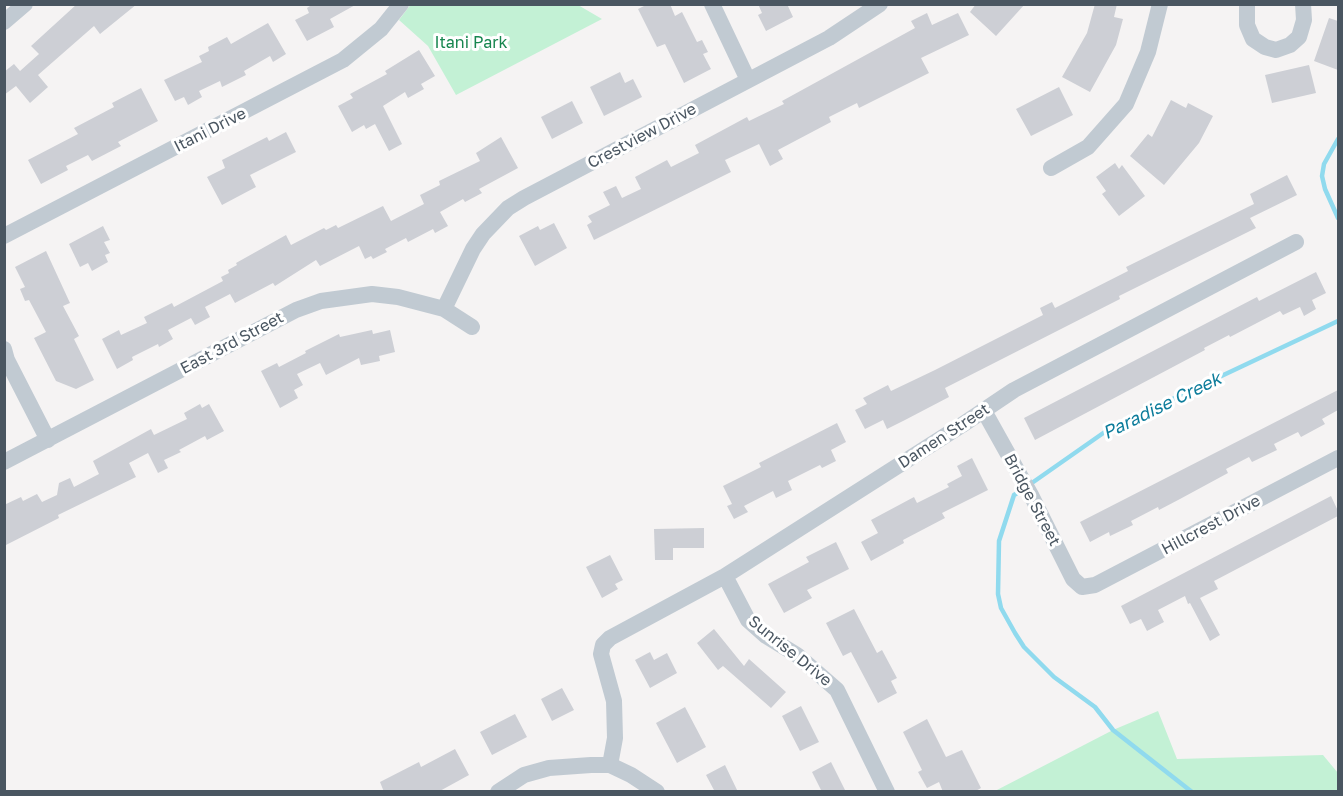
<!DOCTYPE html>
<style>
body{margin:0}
#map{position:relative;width:1343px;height:796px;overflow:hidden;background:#f5f3f3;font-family:"Golos Text",sans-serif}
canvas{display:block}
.frame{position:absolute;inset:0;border:6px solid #4a5661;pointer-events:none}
</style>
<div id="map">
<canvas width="1343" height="796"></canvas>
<div class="frame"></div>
</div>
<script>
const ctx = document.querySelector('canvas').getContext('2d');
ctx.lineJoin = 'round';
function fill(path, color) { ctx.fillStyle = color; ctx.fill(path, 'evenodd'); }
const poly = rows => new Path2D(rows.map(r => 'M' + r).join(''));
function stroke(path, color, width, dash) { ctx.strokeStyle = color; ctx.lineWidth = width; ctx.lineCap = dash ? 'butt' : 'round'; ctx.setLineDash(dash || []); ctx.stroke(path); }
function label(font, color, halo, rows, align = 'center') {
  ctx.font = font + ' "Golos Text",sans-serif'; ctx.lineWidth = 6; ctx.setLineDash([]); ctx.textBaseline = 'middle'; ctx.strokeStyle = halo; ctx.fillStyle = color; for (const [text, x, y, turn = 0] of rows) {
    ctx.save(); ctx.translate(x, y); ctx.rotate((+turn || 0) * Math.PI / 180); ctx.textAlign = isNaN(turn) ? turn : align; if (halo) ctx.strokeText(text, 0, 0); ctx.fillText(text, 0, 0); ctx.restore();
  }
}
const green = poly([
 [411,4,578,5,602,19,456,95,428,46,399,20],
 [1158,711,1177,759,1323,755,1338,773,1338,791,995,791,1113,730]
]);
const stream = poly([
 [1338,139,1324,164,1322,176,1325,189,1338,218],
 [1029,485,1109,429,1338,321],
 [1022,490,1014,495,999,541,998,594,1001,608,1015,633,1024,647,1054,677,1095,707,1113,730,1192,792]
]);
const building = poly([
 [77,4,137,4,100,34,94,26,38,75,48,87,30,103,16,86,4,95,4,72,14,64,20,71,39,54,31,46],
 [313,4,357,4,330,19,334,27,307,41,295,20,309,13,307,8],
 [648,4,670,4,675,16,682,12,697,42,702,40,708,52,703,54,711,69,684,83,665,44,657,47,638,9],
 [758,4,787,4,793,17,766,31,758,15,762,13],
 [976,4,1025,4,996,36,970,12],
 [1095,4,1117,4,1114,17,1123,19,1116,45,1090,92,1062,77,1087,33],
 [927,13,932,25,958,13,969,35,921,58,929,73,859,108,857,103,829,117,831,122,778,150,783,159,770,166,759,144,725,160,731,172,594,240,587,225,592,222,588,216,610,205,603,192,616,186,622,198,641,189,635,177,667,160,671,167,699,153,695,145,747,117,749,121,784,104,782,101,915,28,911,21],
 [1329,18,1338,21,1338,70,1314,61],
 [268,23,286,54,273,62,270,56,244,71,246,75,222,87,220,81,199,91,202,97,188,105,184,97,175,101,164,80,202,62,199,56,209,51,208,47,227,37,231,44],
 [419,50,435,76,421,84,424,89,408,98,405,92,383,106,402,144,389,151,375,124,366,129,364,125,352,132,338,106,353,98,350,94,387,74,385,71],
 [1309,65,1316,93,1272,103,1265,75],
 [620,72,625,83,633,79,642,97,604,116,590,87],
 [1059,87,1073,115,1031,136,1016,109],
 [141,88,158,121,118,142,121,146,92,161,88,155,66,166,68,170,41,184,28,160,78,134,74,128,114,107,112,103],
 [1171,100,1186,108,1188,103,1213,116,1199,143,1164,185,1130,156,1148,134,1152,137],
 [572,101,583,123,552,139,541,117],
 [286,132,296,152,250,175,256,187,222,205,207,177,225,168,222,160,267,137,269,141],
 [501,137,518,168,479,189,482,193,465,202,463,199,440,212,448,226,435,233,433,229,408,242,406,238,385,249,387,252,373,259,371,256,365,259,359,246,320,266,316,260,275,286,273,283,235,303,230,294,205,307,210,317,195,325,191,318,168,330,173,339,159,347,158,344,132,357,133,360,117,369,102,339,119,330,121,335,147,323,144,317,172,303,174,307,223,281,221,277,229,273,228,270,237,265,236,263,286,235,291,245,324,228,326,230,336,225,338,228,383,206,391,221,424,204,420,195,440,185,439,181,480,161,476,153],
 [1115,163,1119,169,1122,165,1145,196,1119,216,1102,194,1106,191,1096,177],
 [1287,175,1297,195,1250,218,1256,228,1119,296,1120,299,945,388,949,397,905,420,887,429,883,420,865,429,855,410,867,404,863,398,888,385,891,391,935,370,1043,315,1040,308,1052,302,1055,308,1128,271,1126,267,1254,204,1250,194],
 [554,223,567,248,535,266,519,236,538,226,540,230],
 [103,226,110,240,104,242,110,253,105,255,108,262,92,271,88,263,80,267,69,244],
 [46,251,70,303,63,306,79,336,74,339,94,380,76,389,56,381,34,338,46,332,29,300,25,301,20,289,25,287,15,267],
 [1316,272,1326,293,1312,300,1316,309,1304,316,1300,307,1283,315,1280,311,1230,337,1229,335,1204,348,1205,350,1035,440,1024,418,1257,297,1259,301],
 [372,330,373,334,390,330,395,352,379,356,380,361,361,365,359,358,326,375,320,363,297,374,303,385,294,390,298,398,280,408,261,371,277,363,279,367,306,353,305,351,339,334,340,337],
 [1338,390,1338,410,1322,419,1325,424,1301,437,1298,432,1274,444,1277,450,1252,462,1249,457,1226,469,1228,473,1180,499,1159,510,1158,507,1131,521,1133,525,1110,536,1109,532,1090,542,1080,522],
 [200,404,202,408,209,404,224,431,207,440,205,436,179,450,181,452,164,460,168,468,158,473,148,453,129,463,136,477,58,515,59,518,4,546,4,505,21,497,23,501,37,494,42,502,57,495,59,483,70,478,74,487,99,474,93,461,151,429,154,435,187,419,184,413],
 [837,423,846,442,831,450,836,461,822,468,820,465,788,481,792,490,776,498,773,491,744,506,748,512,734,519,727,506,732,504,723,486,761,467,759,463],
 [972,458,988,490,942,513,945,518,903,540,904,543,871,561,861,542,878,533,871,520,914,497,917,503,949,487,947,484,962,476,957,466],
 [1331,496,1338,511,1338,516,1214,581,1218,589,1200,598,1220,635,1210,641,1190,603,1188,604,1185,596,1158,610,1164,622,1147,631,1141,619,1130,624,1121,606],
 [704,528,704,548,673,548,673,560,655,560,654,529],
 [836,542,849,569,807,590,812,598,784,613,768,584,809,562,806,557],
 [610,555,623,580,615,584,618,589,602,598,586,567],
 [854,609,877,653,882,650,897,678,891,681,897,693,878,703,851,652,843,656,826,623],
 [714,629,744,666,749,659,786,692,771,708,723,666,718,670,697,643],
 [650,652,654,660,667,653,677,673,650,688,635,660],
 [562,688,574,710,552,721,541,699],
 [801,706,819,742,800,751,782,716],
 [685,707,706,747,677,763,656,723],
 [515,714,527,737,492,755,480,732],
 [927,719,946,757,962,750,981,788,974,792,943,792,939,782,927,788,918,772,922,770,903,732],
 [455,749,469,775,438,792,384,792,380,782,419,762,421,767],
 [831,762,846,792,822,792,812,772],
 [725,765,738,792,715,792,706,775]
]);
const minor = poly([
 [712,4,748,80],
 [1247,4,1247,25,1253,39,1265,47,1276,50,1290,45,1299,37,1304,20,1303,4],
 [4,22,25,4],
 [1051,168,1088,147,1126,104,1148,52,1160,4],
 [4,236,343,60,381,29,401,4],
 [444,309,473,249,483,234,508,208,524,198,829,38,880,4],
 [4,349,7,360,48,440],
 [984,411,1032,497,1073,579,1082,587,1095,585,1338,458],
 [4,462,296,310,321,301,372,294,398,297,444,309,472,327],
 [725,576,748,620,766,636,797,655,837,690,887,792],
 [610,765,615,738,614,701,601,654,603,645,610,638,725,576,962,425,1014,390,1296,242],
 [498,792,524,775,549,768,591,765,610,765,631,775,657,792]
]);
const parkNames = [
 ["Itani Park",471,43]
];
const streetNames = [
 ["Itani Drive",210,130,-27],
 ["Crestview Drive",642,136,-28],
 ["East 3rd Street",232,343,-28],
 ["Damen Street",944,436,-33],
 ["Bridge Street",1032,500,62],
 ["Hillcrest Drive",1211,525,-28],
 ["Sunrise Drive",790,651,39]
];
const waterNames = [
 ["Paradise Creek",1162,406,-26]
];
fill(green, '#c3f1d5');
stroke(stream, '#90daee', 4.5);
fill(building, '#cdcfd5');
stroke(minor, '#c1cad2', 16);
label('16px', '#17864f', '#fff', parkNames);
label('16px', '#4a5661', '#fff', streetNames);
label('italic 18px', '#0c7c9b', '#fff', waterNames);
</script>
